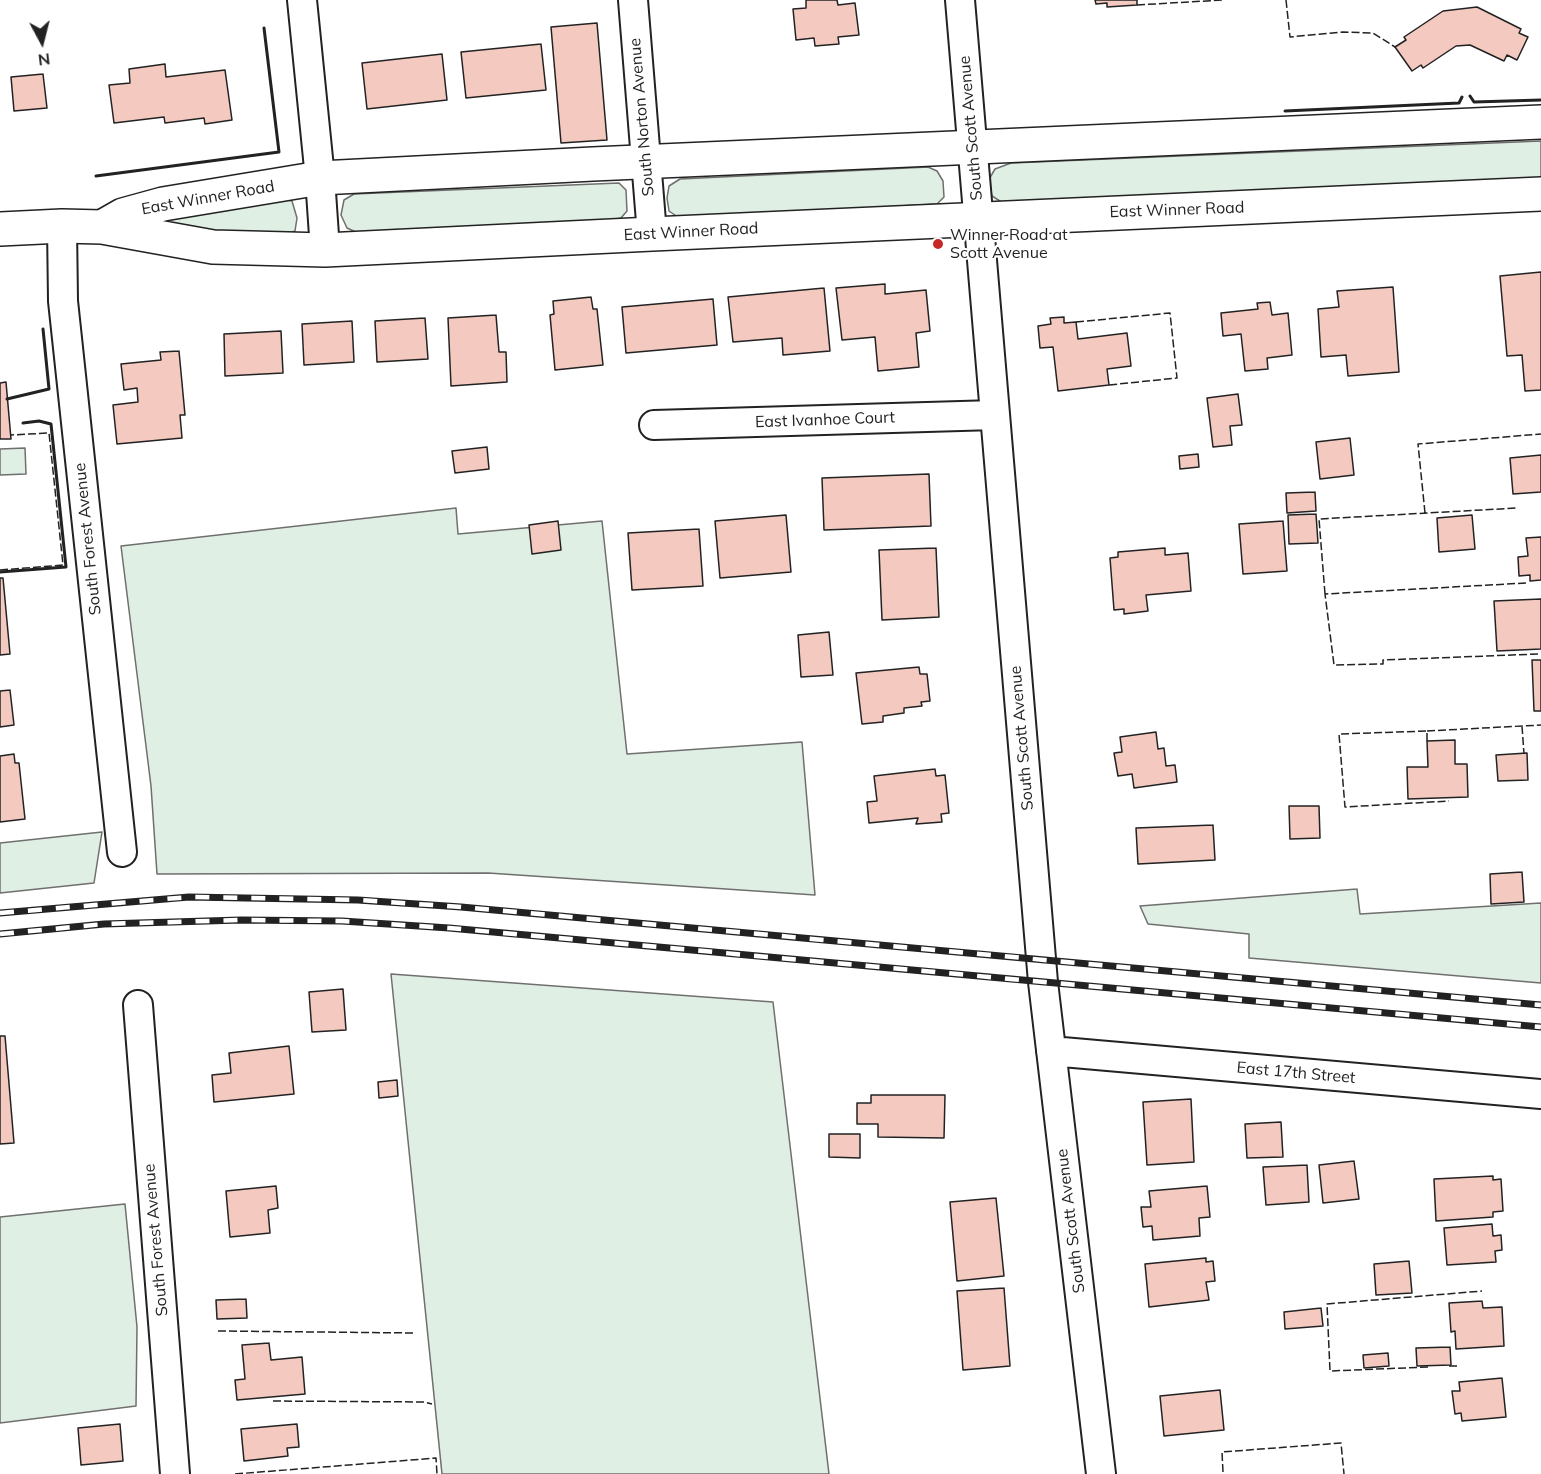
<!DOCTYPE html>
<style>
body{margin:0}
#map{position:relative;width:1541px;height:1474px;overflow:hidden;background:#fff;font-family:Mulish,sans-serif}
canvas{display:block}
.north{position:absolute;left:12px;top:12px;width:60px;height:60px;-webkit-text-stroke:4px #fff;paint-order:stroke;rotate:173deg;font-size:16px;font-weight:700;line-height:24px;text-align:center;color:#222}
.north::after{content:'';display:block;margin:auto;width:21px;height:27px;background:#222;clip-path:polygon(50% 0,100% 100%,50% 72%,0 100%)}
</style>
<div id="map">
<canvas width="1541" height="1474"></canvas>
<div class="north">N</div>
</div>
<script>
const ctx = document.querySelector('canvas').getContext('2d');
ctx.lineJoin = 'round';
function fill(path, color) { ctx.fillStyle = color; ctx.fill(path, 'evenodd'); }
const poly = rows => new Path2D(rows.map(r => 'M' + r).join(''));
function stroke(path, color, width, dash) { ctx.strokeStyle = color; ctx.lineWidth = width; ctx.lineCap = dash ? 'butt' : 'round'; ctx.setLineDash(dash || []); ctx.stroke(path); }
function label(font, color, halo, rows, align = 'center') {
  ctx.font = font + ' Mulish,sans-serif'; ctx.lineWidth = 4.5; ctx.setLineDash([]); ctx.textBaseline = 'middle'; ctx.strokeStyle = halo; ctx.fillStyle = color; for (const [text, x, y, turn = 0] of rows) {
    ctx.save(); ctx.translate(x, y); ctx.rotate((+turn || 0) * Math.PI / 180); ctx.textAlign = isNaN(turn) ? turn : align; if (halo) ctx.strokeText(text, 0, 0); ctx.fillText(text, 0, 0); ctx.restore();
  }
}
const green = poly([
 [1541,141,1541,179,1003,203,992,196,988,181,995,169,1011,163,1541,141],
 [928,167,937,171,943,181,944,197,937,204,679,218,669,211,667,198,669,186,680,179,928,167],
 [619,183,626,190,627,211,621,218,607,221,358,233,347,228,341,215,344,200,354,194,619,183],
 [280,198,292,201,297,218,295,231,283,235,205,232,148,220,280,198],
 [25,448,26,474,0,475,0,449,25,448],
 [456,508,458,534,602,521,627,754,802,742,815,895,488,873,157,874,151,786,121,546,456,508],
 [102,832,94,883,0,893,0,843,102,832],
 [1357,889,1360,914,1541,903,1541,983,1249,958,1249,934,1148,924,1140,906,1357,889],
 [391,974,773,1002,829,1474,442,1474,391,974],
 [125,1204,137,1327,136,1406,0,1423,0,1217,125,1204]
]);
const building = poly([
 [806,0,837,0,838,5,855,3,859,35,838,37,839,44,815,46,814,38,796,40,793,9,806,8,806,0],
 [1095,0,1137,0,1137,5,1107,7,1107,3,1096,4,1095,0],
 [1477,7,1521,29,1519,33,1528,37,1517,60,1507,55,1504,61,1470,45,1456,46,1423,68,1421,65,1412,71,1395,47,1406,40,1404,37,1443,11,1477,7],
 [597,23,607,140,561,143,551,27,597,23],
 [541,44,546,90,466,98,461,52,541,44],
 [442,54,447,100,367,109,362,63,442,54],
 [165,64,166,77,225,70,232,120,205,124,204,118,165,123,164,117,114,123,109,85,130,83,129,69,165,64],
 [43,74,47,108,14,111,11,77,43,74],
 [1541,272,1541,390,1525,391,1522,355,1507,356,1500,276,1541,272],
 [885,284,885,294,926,290,930,331,916,333,919,367,878,371,875,337,842,340,836,288,885,284],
 [1393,287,1399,372,1348,376,1346,355,1321,357,1318,309,1339,307,1337,291,1393,287],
 [824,288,830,351,783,355,782,338,733,342,728,297,824,288],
 [591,297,593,309,597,309,603,365,555,370,550,315,554,314,553,301,591,297],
 [713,299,717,345,626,353,622,307,713,299],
 [1270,302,1272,315,1288,313,1292,355,1267,358,1268,369,1245,371,1241,334,1223,336,1221,313,1258,309,1257,303,1270,302],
 [496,315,499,352,506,352,507,382,451,386,448,318,496,315],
 [1064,317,1064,323,1076,322,1078,339,1127,333,1131,366,1107,369,1109,385,1058,391,1053,347,1040,348,1038,326,1051,324,1050,318,1064,317],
 [425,318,428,359,377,362,375,321,425,318],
 [352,321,354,362,304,365,302,324,352,321],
 [281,331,283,373,225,376,224,334,281,331],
 [179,351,185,415,180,415,182,438,117,444,113,405,138,402,137,388,124,390,121,364,161,360,160,352,179,351],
 [6,382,11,439,0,439,0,383,6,382],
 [1238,394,1242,425,1230,426,1232,445,1213,447,1207,398,1238,394],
 [1350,438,1354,475,1320,479,1316,442,1350,438],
 [487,447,489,469,455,473,452,451,487,447],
 [1198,454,1199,467,1180,469,1179,456,1198,454],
 [1541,455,1541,492,1513,494,1510,458,1541,455],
 [929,474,931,526,824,530,822,478,929,474],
 [1315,492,1316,511,1287,513,1286,493,1315,492],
 [1316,514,1318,543,1289,544,1288,515,1316,514],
 [786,515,791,572,720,578,715,521,786,515],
 [1472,515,1475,549,1439,552,1437,518,1472,515],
 [558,521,561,550,532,554,529,525,558,521],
 [1283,521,1287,571,1243,574,1239,524,1283,521],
 [699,529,703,586,632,590,628,533,699,529],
 [1541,537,1541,580,1530,581,1530,575,1519,576,1518,557,1528,556,1526,538,1541,537],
 [936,548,939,617,882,620,879,550,936,548],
 [1165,548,1165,555,1188,553,1191,591,1146,595,1148,611,1124,614,1124,609,1114,610,1110,558,1118,557,1118,552,1165,548],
 [0,578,3,578,10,654,0,655,0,578],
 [1541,599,1541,649,1497,651,1494,601,1541,599],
 [829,632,833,675,801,677,798,635,829,632],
 [1532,660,1541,660,1541,711,1534,711,1532,660],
 [919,667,920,674,927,674,930,701,921,702,922,706,904,708,904,713,883,716,883,722,862,724,856,673,919,667],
 [10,690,14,725,0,727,0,691,10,690],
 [1156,732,1158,749,1164,748,1166,766,1175,765,1177,782,1134,788,1132,774,1118,776,1114,753,1122,752,1120,737,1156,732],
 [1455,740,1455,764,1467,764,1468,797,1408,799,1407,767,1428,767,1427,741,1455,740],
 [1527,753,1528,780,1498,781,1496,755,1527,753],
 [14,754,15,763,19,763,25,819,0,822,0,756,14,754],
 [935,769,936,776,945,775,949,813,941,814,942,822,916,824,918,818,869,823,867,802,877,801,874,776,935,769],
 [1289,806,1319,806,1320,838,1290,839,1289,806],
 [1213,825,1215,860,1138,864,1136,828,1213,825],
 [1522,872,1524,902,1491,904,1490,874,1522,872],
 [343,989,346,1030,312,1032,309,992,343,989],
 [0,1036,5,1036,14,1143,0,1144,0,1036],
 [289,1046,294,1094,214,1102,212,1075,231,1073,229,1053,289,1046],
 [397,1080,398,1096,379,1098,378,1082,397,1080],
 [871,1095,945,1095,944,1138,878,1137,878,1124,857,1124,857,1103,871,1103,871,1095],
 [1191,1099,1194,1162,1147,1165,1143,1102,1191,1099],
 [1281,1122,1283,1157,1247,1158,1245,1124,1281,1122],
 [829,1134,860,1134,860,1158,829,1157,829,1134],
 [1354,1161,1359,1199,1323,1203,1319,1165,1354,1161],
 [1307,1165,1309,1202,1266,1205,1263,1167,1307,1165],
 [1493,1176,1493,1180,1501,1179,1503,1211,1493,1212,1493,1217,1436,1221,1434,1179,1493,1176],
 [276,1186,278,1208,268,1210,270,1233,230,1237,226,1191,276,1186],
 [1207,1186,1210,1217,1199,1218,1200,1236,1153,1240,1152,1226,1143,1227,1141,1207,1151,1207,1149,1191,1207,1186],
 [996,1198,1004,1276,957,1281,950,1202,996,1198],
 [1492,1224,1493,1236,1501,1235,1502,1250,1495,1251,1496,1262,1447,1265,1444,1228,1492,1224],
 [1206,1258,1206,1262,1213,1261,1215,1281,1206,1282,1209,1300,1149,1307,1145,1264,1206,1258],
 [1409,1261,1412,1293,1376,1295,1374,1264,1409,1261],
 [1004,1288,1010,1366,963,1370,957,1291,1004,1288],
 [246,1299,247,1318,217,1319,216,1300,246,1299],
 [1482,1301,1483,1308,1502,1307,1504,1346,1456,1349,1455,1331,1451,1332,1449,1303,1482,1301],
 [1321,1308,1323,1326,1285,1329,1284,1312,1321,1308],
 [269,1343,271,1360,302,1357,305,1394,237,1400,235,1380,245,1379,242,1345,269,1343],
 [1450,1347,1451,1365,1417,1366,1416,1348,1450,1347],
 [1388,1353,1389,1366,1364,1368,1363,1355,1388,1353],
 [1502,1378,1506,1417,1462,1421,1461,1413,1455,1414,1452,1391,1460,1391,1459,1382,1502,1378],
 [1220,1390,1224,1430,1164,1436,1160,1396,1220,1390],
 [120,1424,123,1461,81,1465,78,1428,120,1424],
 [297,1424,299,1447,287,1448,288,1456,244,1461,241,1429,297,1424]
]);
const street = poly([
 [302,0,320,178,325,250],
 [633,0,652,234],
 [960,0,1043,982,1101,1474],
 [62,226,63,301,122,852],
 [654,425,995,415],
 [138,1005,175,1474],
 [1051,1051,1541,1094]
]);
const secondary = poly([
 [102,227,123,215,163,204,320,178,593,164,1541,122],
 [0,229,62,226,102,227,213,247,325,250,652,234,1541,194]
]);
const rail = poly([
 [0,913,189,897,358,900,461,907,1541,1005],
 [0,934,104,924,241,920,342,921,449,928,1541,1027]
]);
const fence = poly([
 [1286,0,1290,37,1343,32,1373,33,1395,47],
 [1137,5,1223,0],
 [1076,322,1170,313,1177,378,1109,385],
 [1425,513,1418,444,1541,434],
 [0,570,63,565,49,433,11,435],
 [1526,583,1325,594,1334,665,1383,664,1383,660,1538,654],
 [1325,594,1319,519,1517,508],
 [1522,726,1524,754],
 [1427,731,1541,725],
 [1427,741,1427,731,1339,734,1345,807,1449,801],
 [218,1331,416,1333],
 [1449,1366,1459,1366],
 [1428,1367,1330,1371,1327,1304,1482,1291],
 [273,1401,424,1402,432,1404],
 [1223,1472,1222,1452,1341,1443,1344,1474],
 [235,1474,436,1458,437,1474]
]);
const wall = poly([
 [1470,96,1474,102,1541,100],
 [1285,111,1459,103,1462,97],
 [96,176,279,152,264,28],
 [7,399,49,389,43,329],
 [0,572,66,567,51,424,39,421,23,423]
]);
const markers = [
 [938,244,6,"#c62828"]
];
const streetNames = [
 ["South Norton Avenue",642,117,-95],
 ["South Scott Avenue",971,128,-95],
 ["East Winner Road",208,198,-10],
 ["East Winner Road",1177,210,-2],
 ["East Winner Road",691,232,-3],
 ["East Ivanhoe Court",825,420,-2],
 ["South Forest Avenue",88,539,-96],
 ["South Scott Avenue",1022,738,-95],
 ["East 17th Street",1296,1073,5],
 ["South Scott Avenue",1071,1221,-97],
 ["South Forest Avenue",156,1240,-95]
];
const poiNames = [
 ["Winner Road at",950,235],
 ["Scott Avenue",950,253]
];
fill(green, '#e0efe3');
stroke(green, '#6f6f6f', 1.5);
fill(building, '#f3c9c0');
stroke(building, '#222', 1.5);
stroke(street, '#222', 32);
stroke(secondary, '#222', 36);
stroke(street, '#fff', 28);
stroke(secondary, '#fff', 33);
stroke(rail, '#222', 7);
stroke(rail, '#fff', 4.5, [14]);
stroke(fence, '#222', 1.5, [8, 3]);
stroke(wall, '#222', 3);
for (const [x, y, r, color] of markers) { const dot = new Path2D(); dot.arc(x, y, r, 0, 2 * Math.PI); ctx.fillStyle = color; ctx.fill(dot); stroke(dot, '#fff', 2); }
label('16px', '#222', '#fff', streetNames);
label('16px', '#222', '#fff', poiNames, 'left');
</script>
